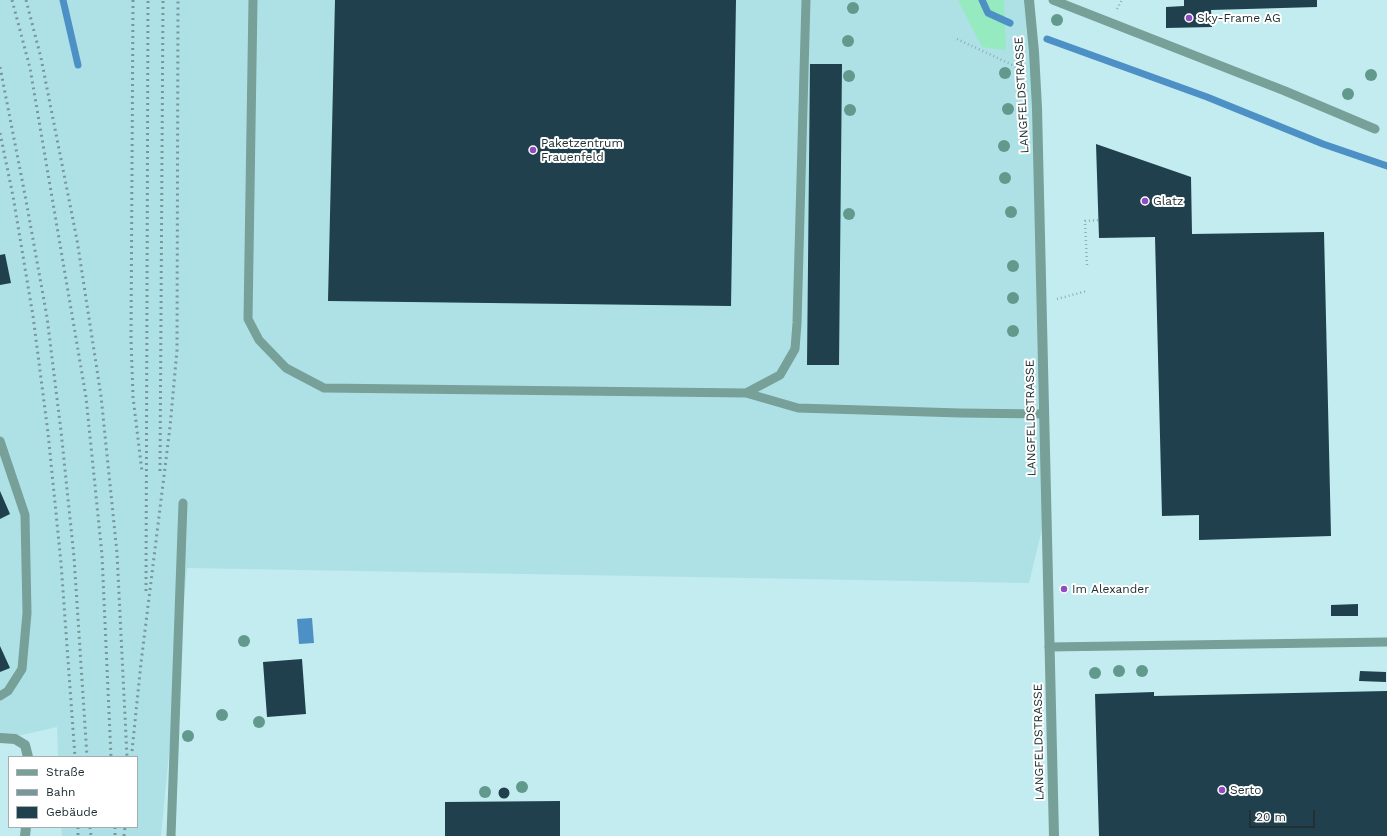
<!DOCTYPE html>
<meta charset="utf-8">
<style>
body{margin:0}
#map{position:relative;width:1387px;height:836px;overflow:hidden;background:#c2ecf0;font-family:"Work Sans",sans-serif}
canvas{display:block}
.legend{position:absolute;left:8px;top:756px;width:130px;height:72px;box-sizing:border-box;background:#fff;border:1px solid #a6adad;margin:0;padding:5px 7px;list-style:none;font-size:12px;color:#213133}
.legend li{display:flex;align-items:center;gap:8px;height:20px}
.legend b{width:20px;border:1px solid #a6adad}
.scale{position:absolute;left:1249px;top:810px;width:66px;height:18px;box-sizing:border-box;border:2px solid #213133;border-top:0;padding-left:5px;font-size:12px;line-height:14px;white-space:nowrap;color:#213133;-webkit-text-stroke:3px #fff;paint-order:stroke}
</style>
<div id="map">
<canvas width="1387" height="836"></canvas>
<ul class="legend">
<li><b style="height:5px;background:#76a098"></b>Straße</li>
<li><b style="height:5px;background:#79979a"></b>Bahn</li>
<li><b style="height:11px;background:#1f404c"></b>Gebäude</li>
</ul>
<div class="scale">20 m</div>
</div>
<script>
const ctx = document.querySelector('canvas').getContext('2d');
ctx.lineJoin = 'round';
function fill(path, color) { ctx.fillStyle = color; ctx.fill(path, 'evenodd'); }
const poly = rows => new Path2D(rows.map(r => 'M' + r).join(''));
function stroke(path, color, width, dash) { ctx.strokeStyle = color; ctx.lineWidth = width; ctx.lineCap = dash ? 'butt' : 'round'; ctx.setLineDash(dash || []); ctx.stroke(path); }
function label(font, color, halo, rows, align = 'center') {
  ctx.font = font + ' "Work Sans",sans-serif'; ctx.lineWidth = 4; ctx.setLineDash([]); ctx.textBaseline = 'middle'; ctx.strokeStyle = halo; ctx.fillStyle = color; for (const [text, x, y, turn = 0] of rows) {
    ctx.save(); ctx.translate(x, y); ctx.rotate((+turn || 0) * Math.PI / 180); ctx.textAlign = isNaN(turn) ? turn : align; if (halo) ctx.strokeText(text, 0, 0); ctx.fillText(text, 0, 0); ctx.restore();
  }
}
const built = poly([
 [0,0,1029,0,1046,513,1029,583,187,568,161,836,62,836,61,827,137,827,137,757,58,757,57,727,0,740]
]);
const green = poly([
 [958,0,1004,0,1006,50,982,47]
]);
const water = poly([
 [312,618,314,643,299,644,297,619]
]);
const stream = poly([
 [63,0,78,65],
 [982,0,988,13,1010,23],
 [1047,39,1207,97,1323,144,1387,166]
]);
const building = poly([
 [335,0,736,0,731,306,328,301],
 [1184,0,1317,0,1317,7,1211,10,1212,27,1166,28,1166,7,1184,6],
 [810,64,842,64,839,365,807,365],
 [1096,144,1191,177,1192,234,1324,232,1331,536,1199,540,1199,515,1162,516,1155,237,1099,238],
 [5,254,11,283,0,285,0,255],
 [0,491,10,514,0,519],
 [1358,604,1358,616,1331,616,1331,605],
 [0,646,10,668,0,672],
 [302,659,306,714,267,717,263,662],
 [1360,671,1386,672,1386,682,1359,681],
 [1387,691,1387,836,1099,836,1095,694,1154,692,1154,696],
 '498.5 793a5.5 5.5 0 1 1 11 0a5.5 5.5 0 1 1-11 0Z',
 [560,801,560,836,445,836,445,802]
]);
const path = poly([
 [1117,9,1122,0],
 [957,39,1019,68],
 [1087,265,1085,221,1099,220],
 [1057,299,1087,291]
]);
const lane = poly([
 [253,0,248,319,259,340,286,368,324,388,746,393,780,375,795,349,797,323,806,0],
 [1053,0,1285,91,1375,129],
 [746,393,798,408,960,413,1044,414],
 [0,441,25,515,27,613,22,669,8,691,0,696],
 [1049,647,1387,642],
 [171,836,183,503]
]);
const street = poly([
 [1029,0,1034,52,1037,108,1054,836],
 [0,738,15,739,25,745,28,757],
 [25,836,26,827]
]);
const rail = poly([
 [12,0,30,68,86,397,102,555,111,757],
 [26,0,41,58,77,240,101,396,117,553,127,757],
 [133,0,131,339,133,397,142,472],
 [0,67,25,195,47,317,61,431,74,557,87,757],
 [0,133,13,196,33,316,48,433,61,563,75,757],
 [160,471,163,0],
 [146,591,148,0],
 [132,751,141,663,170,427,177,350,178,0],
 [78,827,78,836],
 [90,827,91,836],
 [115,827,115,836],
 [124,836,125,827]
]);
const trees = [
 [853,8],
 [1057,20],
 [848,41],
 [1005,73],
 [1371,75],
 [849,76],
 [1348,94],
 [1008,109],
 [850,110],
 [1004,146],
 [1005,178],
 [1011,212],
 [849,214],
 [1013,266],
 [1013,298],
 [1013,331],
 [244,641],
 [1119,671],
 [1142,671],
 [1095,673],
 [222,715],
 [259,722],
 [188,736],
 [522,787],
 [485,792]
];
const markers = [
 [1189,18,4,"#8f4cc1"],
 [533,150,4,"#8f4cc1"],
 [1145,201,4,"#8f4cc1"],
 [1064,589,4,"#8f4cc1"],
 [1222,790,4,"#8f4cc1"]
];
const poiNames = [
 ["Sky-Frame AG",1197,18],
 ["Paketzentrum",541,143],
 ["Frauenfeld",541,157],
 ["Glatz",1153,201],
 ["Im Alexander",1072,589],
 ["Serto",1230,790]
];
const streetNames = [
 ["LANGFELDSTRASSE",1022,95,-93],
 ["LANGFELDSTRASSE",1031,418,-91],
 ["LANGFELDSTRASSE",1039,742,-91]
];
fill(built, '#aee1e6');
fill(green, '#96eabf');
fill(water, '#4d90c5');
stroke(stream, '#4d90c5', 7);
fill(building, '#1f404c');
stroke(path, '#8fb0b4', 2.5, [1, 3]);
stroke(lane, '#76a098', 9);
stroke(street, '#76a098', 10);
stroke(rail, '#79979a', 3, [2, 4]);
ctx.fillStyle = '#619a8c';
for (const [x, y] of trees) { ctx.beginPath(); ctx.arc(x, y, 6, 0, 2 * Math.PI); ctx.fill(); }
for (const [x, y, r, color] of markers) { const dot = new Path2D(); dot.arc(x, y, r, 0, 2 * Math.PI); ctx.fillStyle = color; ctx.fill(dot); stroke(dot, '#fff', 1.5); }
label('12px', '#213133', '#fff', poiNames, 'left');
label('12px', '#213133', '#fff', streetNames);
</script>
